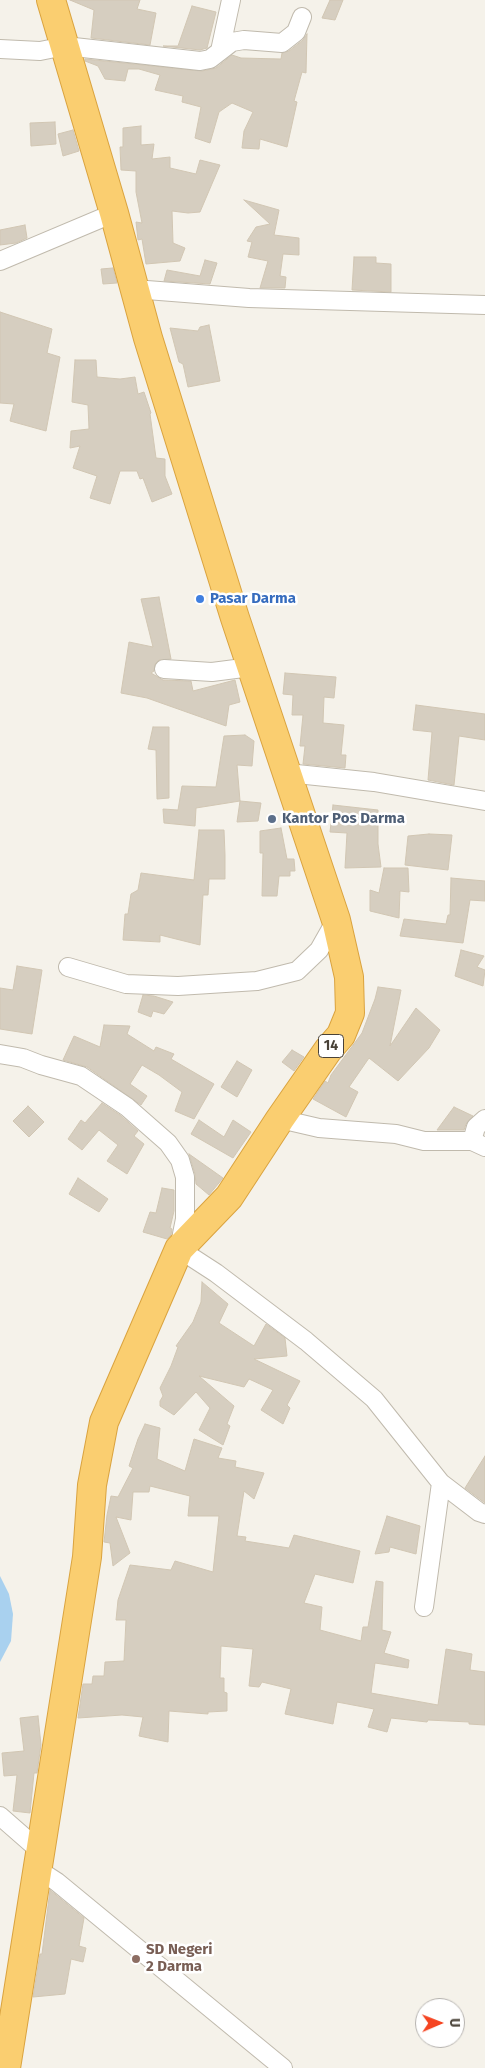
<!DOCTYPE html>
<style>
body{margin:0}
#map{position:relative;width:485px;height:2068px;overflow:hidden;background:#f5f2ea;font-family:"Fira Sans",sans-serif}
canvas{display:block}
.north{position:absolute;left:415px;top:1998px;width:50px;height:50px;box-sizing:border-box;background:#fff;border:1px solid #b6b3af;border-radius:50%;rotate:89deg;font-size:14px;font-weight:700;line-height:20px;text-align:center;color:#494238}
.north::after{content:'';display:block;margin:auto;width:18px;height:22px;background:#f54421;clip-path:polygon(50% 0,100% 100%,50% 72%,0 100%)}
</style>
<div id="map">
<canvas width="485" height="2068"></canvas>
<div class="north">U</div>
</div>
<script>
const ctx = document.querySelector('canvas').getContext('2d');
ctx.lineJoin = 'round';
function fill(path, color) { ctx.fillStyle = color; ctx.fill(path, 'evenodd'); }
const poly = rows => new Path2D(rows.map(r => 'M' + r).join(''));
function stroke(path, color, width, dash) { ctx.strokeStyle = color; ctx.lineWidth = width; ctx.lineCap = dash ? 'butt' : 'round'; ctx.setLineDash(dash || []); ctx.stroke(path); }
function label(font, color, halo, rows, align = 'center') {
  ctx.font = font + ' "Fira Sans",sans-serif'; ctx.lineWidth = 5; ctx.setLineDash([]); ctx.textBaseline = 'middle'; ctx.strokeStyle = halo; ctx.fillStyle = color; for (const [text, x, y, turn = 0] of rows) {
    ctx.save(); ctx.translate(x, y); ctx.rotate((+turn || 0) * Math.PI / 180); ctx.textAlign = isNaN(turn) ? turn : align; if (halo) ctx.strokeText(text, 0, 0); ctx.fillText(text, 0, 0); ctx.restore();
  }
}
const water = poly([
 [0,1576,9,1594,13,1614,11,1641,0,1662]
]);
const building = poly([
 [70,0,140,0,137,9,156,13,150,45,91,38,94,10,70,0],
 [330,0,343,0,335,20,322,18,330,0],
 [192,6,216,12,207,48,200,50,163,46,178,46,192,6],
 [307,34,306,73,302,72,294,101,297,102,287,147,260,139,259,149,242,148,244,131,253,112,232,103,219,112,210,143,195,138,201,107,182,102,183,96,155,90,160,75,139,69,128,69,125,81,105,79,98,66,85,61,85,59,202,71,216,68,232,55,241,58,281,59,282,53,289,51,303,40,307,34],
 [55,122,56,144,31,146,30,123,55,122],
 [141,126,141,145,154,144,152,159,170,157,170,168,196,174,200,160,220,165,200,212,188,213,172,211,173,243,185,248,180,261,146,264,142,239,138,240,136,222,142,223,136,192,136,171,121,170,120,147,123,147,123,128,141,126],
 [73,130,79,151,63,156,58,134,73,130],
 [244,200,279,210,274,235,299,238,299,255,283,254,280,276,286,277,285,288,260,288,268,261,248,257,252,242,247,241,256,227,270,224,244,200],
 [25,225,27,238,16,243,0,245,0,230,25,225],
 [354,257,376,257,376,263,391,264,391,292,352,290,354,257],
 [205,260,217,263,210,284,164,281,167,270,200,276,205,260],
 [113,268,117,283,103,284,101,269,113,268],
 [0,312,52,329,47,353,60,357,46,431,10,421,14,404,0,403,0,312],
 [209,325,220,381,188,387,183,364,179,362,170,328,198,331,200,327,209,325],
 [75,360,96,360,97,377,120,379,135,377,138,394,144,392,151,413,150,414,156,458,165,459,165,476,172,494,152,502,143,478,140,479,137,471,120,471,110,504,90,498,97,476,73,468,80,446,70,448,71,431,89,429,88,405,72,402,75,360],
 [159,597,171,659,159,660,155,664,154,671,151,673,163,680,191,681,193,691,235,680,240,702,229,705,226,726,147,698,121,693,129,642,153,647,141,599,159,597],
 [285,673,336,677,334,698,324,697,323,723,344,725,341,755,346,755,345,768,303,764,305,746,300,746,303,715,292,715,293,695,283,694,285,673],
 [416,705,485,714,485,740,459,736,454,785,428,780,432,732,413,730,416,705],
 [153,727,169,727,169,798,157,799,156,750,148,749,153,727],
 [245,735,254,741,252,766,237,765,240,801,196,808,195,826,164,823,163,809,178,810,182,786,216,787,224,736,245,735],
 [240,801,261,803,258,821,237,822,240,801],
 [333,805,378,810,378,844,381,867,345,868,347,833,330,832,333,805],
 [281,828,287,859,294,859,295,871,290,871,290,876,279,876,277,896,262,896,263,853,260,853,260,831,281,828],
 [199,830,224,830,225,855,225,879,209,879,208,895,203,895,200,945,160,935,160,942,123,940,125,914,128,914,131,894,138,890,141,873,194,880,199,830],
 [429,834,452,835,448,870,405,865,408,836,429,834],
 [384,868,408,868,409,892,400,891,399,918,370,911,370,890,379,893,384,868],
 [451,878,485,881,485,901,470,900,463,943,400,936,404,919,446,924,448,915,450,915,451,878],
 [461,950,484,956,477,967,485,970,483,986,455,976,461,950],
 [17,966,42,970,32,1034,0,1029,0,988,13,990,17,966],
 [378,987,401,990,390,1046,416,1008,440,1030,429,1048,398,1081,369,1058,349,1087,358,1092,346,1117,313,1099,325,1081,328,1083,331,1075,362,1033,375,999,378,987],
 [143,995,154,996,173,1002,164,1014,153,1011,151,1017,138,1012,143,995],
 [104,1025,130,1026,127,1034,154,1051,156,1047,174,1054,171,1059,214,1084,194,1119,175,1111,182,1092,159,1075,142,1065,130,1084,147,1096,141,1105,87,1067,63,1060,74,1036,100,1047,104,1025],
 [292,1050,304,1057,294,1071,282,1062,292,1050],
 [237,1061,252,1070,237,1097,221,1087,237,1061],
 [102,1103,120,1115,138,1131,134,1136,144,1144,127,1174,107,1161,118,1145,99,1130,82,1150,68,1139,81,1120,85,1123,102,1103],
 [28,1106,44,1122,29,1137,13,1121,28,1106],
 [454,1107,473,1116,466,1124,464,1130,437,1130,454,1107],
 [199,1120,224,1137,233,1120,251,1132,233,1158,191,1134,199,1120],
 [189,1154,223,1178,209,1195,196,1184,195,1174,189,1154],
 [78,1178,108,1199,99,1212,69,1194,78,1178],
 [162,1188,174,1190,174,1211,170,1228,172,1229,171,1235,167,1239,143,1232,150,1212,156,1213,162,1188],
 [202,1282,228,1304,219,1323,254,1346,266,1324,285,1338,287,1356,254,1359,300,1381,287,1405,290,1408,283,1424,261,1410,273,1390,249,1379,244,1387,199,1376,234,1406,227,1424,230,1426,223,1445,199,1430,210,1408,196,1392,174,1415,160,1406,160,1401,163,1396,160,1388,171,1366,178,1347,176,1346,193,1322,201,1302,202,1282],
 [145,1424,160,1428,157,1459,185,1471,194,1439,222,1448,218,1458,236,1461,235,1467,264,1473,254,1499,244,1491,237,1536,246,1537,245,1541,289,1548,294,1535,360,1551,353,1583,315,1574,304,1603,322,1607,320,1630,361,1641,363,1627,368,1627,376,1581,383,1582,382,1630,391,1632,384,1653,409,1660,408,1668,375,1663,371,1693,438,1705,446,1649,472,1654,470,1670,485,1672,485,1725,469,1724,469,1722,428,1720,427,1722,391,1718,387,1732,368,1727,374,1709,337,1702,333,1724,285,1714,291,1689,262,1682,259,1687,249,1686,253,1649,221,1646,220,1678,224,1678,224,1692,227,1693,227,1711,208,1712,208,1714,169,1711,168,1742,139,1736,143,1717,122,1715,78,1718,83,1684,92,1684,93,1676,104,1676,105,1662,124,1661,126,1620,116,1620,118,1600,130,1565,171,1570,175,1561,213,1572,219,1516,188,1516,190,1496,150,1486,149,1492,133,1492,131,1520,116,1517,130,1553,113,1566,110,1543,104,1542,107,1515,111,1496,118,1497,133,1468,129,1466,138,1439,145,1424],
 [485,1456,485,1503,465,1488,485,1456],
 [387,1516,420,1526,416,1554,390,1547,389,1552,375,1554,387,1516],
 [38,1716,41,1745,37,1773,34,1773,30,1813,13,1811,17,1775,4,1776,2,1753,24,1751,20,1718,38,1716],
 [50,1890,84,1918,79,1946,86,1948,83,1962,71,1959,65,1994,33,1997,40,1954,42,1954,50,1890]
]);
const street = poly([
 [0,49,40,51,65,46,200,61,210,59,232,42,244,40,282,43,296,32,302,17],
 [220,51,231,0],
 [0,261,114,213],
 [134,289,249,298,485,305],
 [164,669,212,672,251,667],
 [287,773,374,782,485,801],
 [68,967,126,984,178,986,257,981,297,971,319,950,336,920],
 [0,1054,23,1058,41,1065,81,1076,127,1107,168,1143,180,1160,185,1177,185,1219,179,1249,216,1273,306,1341,374,1399,441,1483,479,1512,485,1514],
 [280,1119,319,1128,396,1134,424,1141,472,1141,485,1147],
 [472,1141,476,1127,485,1119],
 [424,1607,441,1483],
 [0,1816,40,1851],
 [37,1869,57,1882,283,2068]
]);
const highway = poly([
 [6,2068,87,1557,92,1485,104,1422,179,1249,229,1197,280,1119,328,1050,341,1035,350,1013,349,977,336,920,235,618,148,338,114,213,51,0]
]);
const markers = [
 [200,599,5,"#3f7fe0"],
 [272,819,5,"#5c6f8a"],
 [136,1959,5,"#8d6e63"]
];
const shields = [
 [331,1046,25]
];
const shieldNames = [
 ["14",331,1046]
];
const shopNames = [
 ["Pasar Darma",210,599]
];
const serviceNames = [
 ["Kantor Pos Darma",282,819]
];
const educationNames = [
 ["SD Negeri",146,1950],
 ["2 Darma",146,1967]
];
fill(water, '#a9d1ef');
fill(building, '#d6cec0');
stroke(building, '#d1c6b3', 1);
stroke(street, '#c0baad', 20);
stroke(highway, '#daa33f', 30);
stroke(street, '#fff', 18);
stroke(highway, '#face70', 28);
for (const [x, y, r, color] of markers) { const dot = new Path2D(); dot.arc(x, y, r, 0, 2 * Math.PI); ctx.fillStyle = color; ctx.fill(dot); stroke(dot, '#fff', 2); }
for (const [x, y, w] of shields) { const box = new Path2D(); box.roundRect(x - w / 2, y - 11.5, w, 23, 4); ctx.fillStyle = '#fff'; ctx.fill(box); stroke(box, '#494238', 1); }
label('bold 14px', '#494238', null, shieldNames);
label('bold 15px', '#366cbe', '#fff', shopNames, 'left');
label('bold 15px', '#4e5e75', '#fff', serviceNames, 'left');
label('bold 15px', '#785e54', '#fff', educationNames, 'left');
</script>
